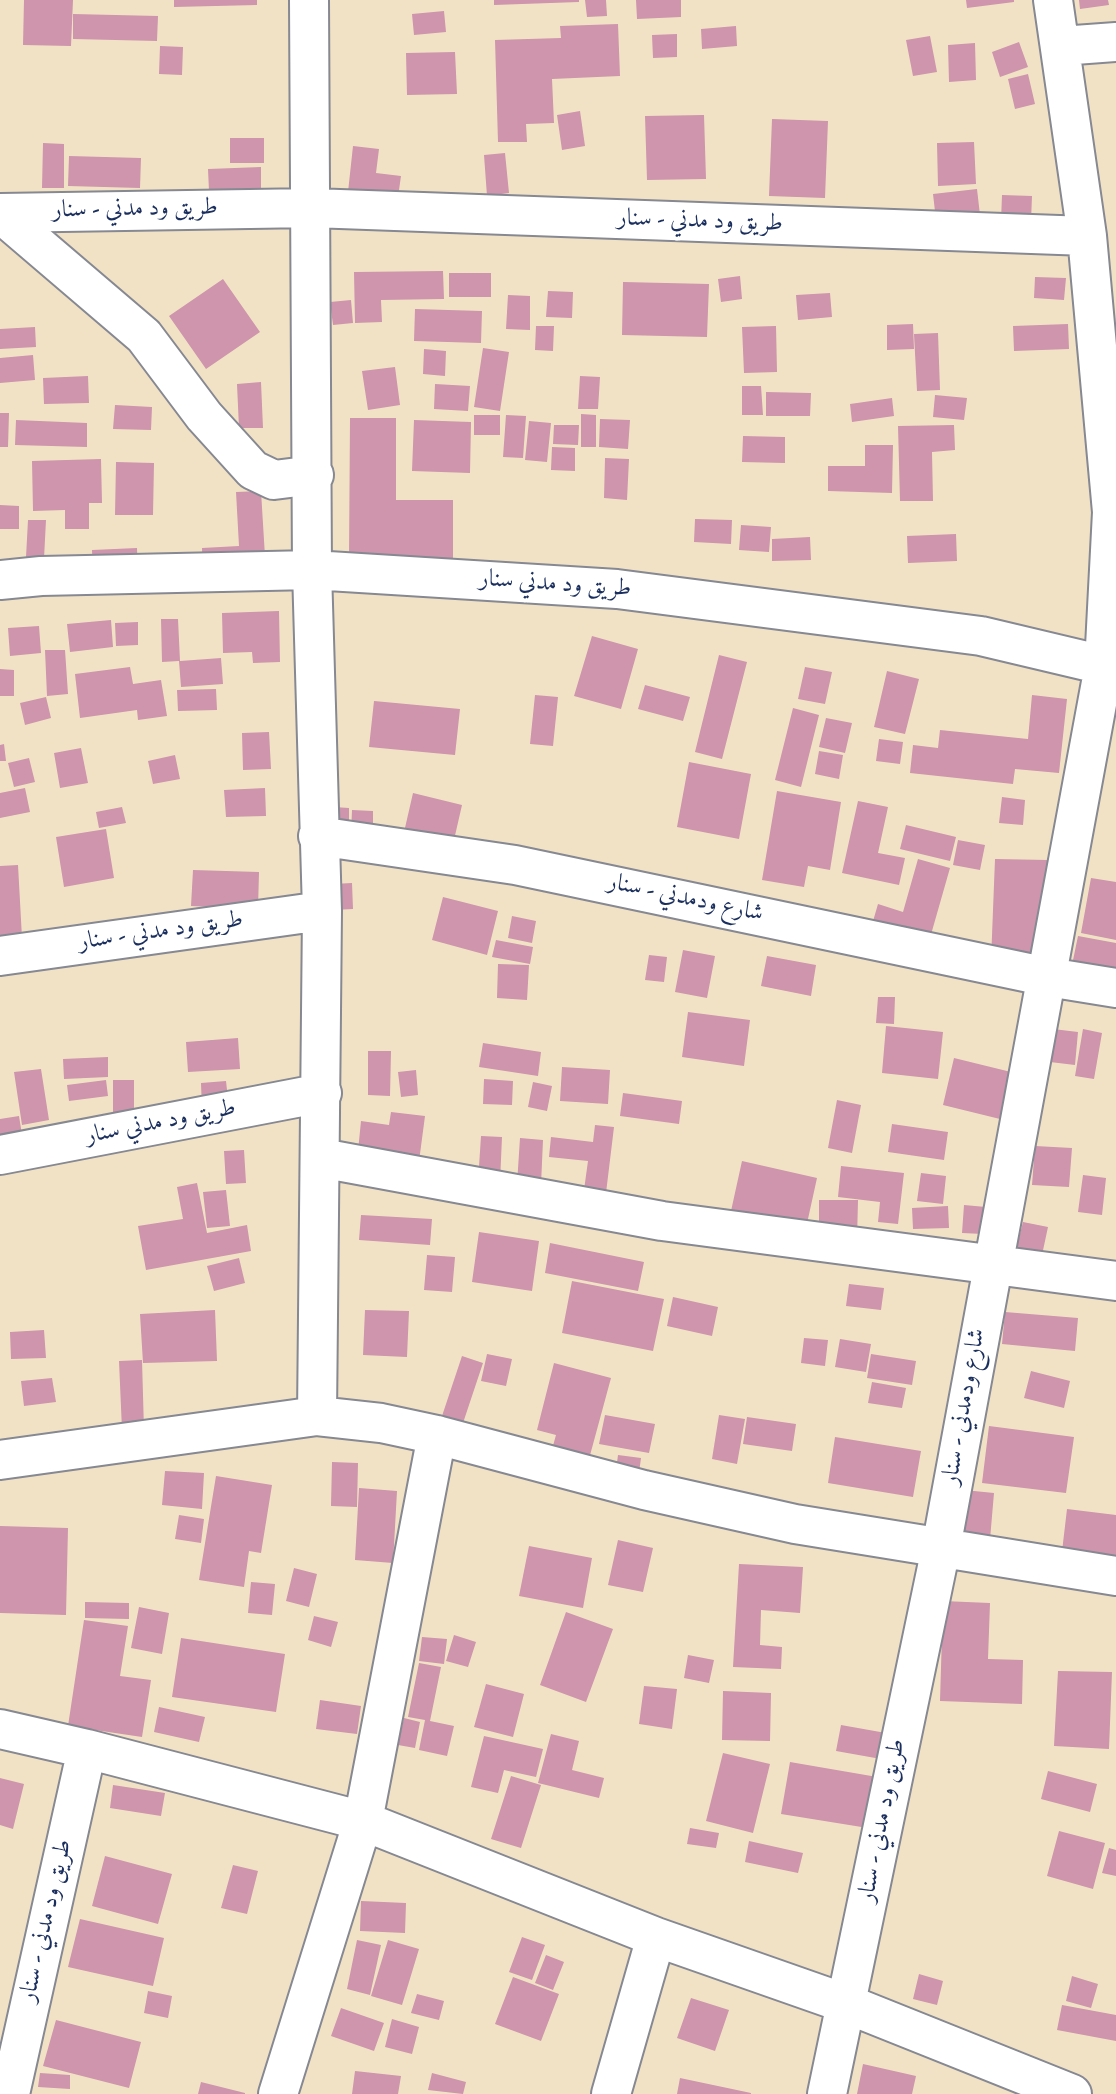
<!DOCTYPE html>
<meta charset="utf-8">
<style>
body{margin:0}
canvas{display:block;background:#f1e2c5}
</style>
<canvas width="1116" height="2094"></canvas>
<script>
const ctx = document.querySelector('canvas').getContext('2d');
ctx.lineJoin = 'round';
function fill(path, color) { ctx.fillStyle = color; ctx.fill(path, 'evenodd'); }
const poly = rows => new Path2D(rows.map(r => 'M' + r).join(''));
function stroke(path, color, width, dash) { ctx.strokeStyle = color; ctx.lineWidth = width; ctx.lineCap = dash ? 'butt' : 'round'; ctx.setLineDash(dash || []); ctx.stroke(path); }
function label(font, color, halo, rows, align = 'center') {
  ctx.font = font + ' "Sorts Mill Goudy",Amiri,serif'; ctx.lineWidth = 7; ctx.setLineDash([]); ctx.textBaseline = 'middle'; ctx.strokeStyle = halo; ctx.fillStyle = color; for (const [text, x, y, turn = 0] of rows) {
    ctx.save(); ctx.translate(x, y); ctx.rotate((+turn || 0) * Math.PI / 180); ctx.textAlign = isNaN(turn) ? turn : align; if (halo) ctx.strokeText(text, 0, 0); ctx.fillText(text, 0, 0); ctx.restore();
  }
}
const building = poly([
 [24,0,73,0,71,46,23,45],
 [174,0,257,0,257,5,174,7],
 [494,0,579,0,579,2,494,5],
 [585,0,606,0,607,16,587,17],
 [636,0,681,0,681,17,637,19],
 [966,0,1014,0,1014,2,967,8],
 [1079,0,1108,0,1109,5,1080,9],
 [444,11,446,32,414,35,412,14],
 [73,14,158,16,157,41,73,39],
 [618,24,620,76,552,79,554,123,526,124,527,142,498,142,495,40,561,38,560,26],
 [736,26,737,46,702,49,701,29],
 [677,34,677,57,653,58,652,35],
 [930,36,937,72,913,76,906,40],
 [1019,42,1028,67,1000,77,992,52],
 [975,43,976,80,949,82,948,45],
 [160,46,183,47,182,75,159,74],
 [455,52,457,94,407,95,406,53],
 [1028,74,1035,104,1015,109,1008,79],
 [580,111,585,146,562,150,557,115],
 [704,115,706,179,647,180,645,116],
 [772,119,828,121,825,198,769,196],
 [230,138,264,138,264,163,230,163],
 [974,142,976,184,938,186,937,143],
 [43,143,64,144,64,188,42,188],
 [353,146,379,149,376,173,401,176,398,197,348,192],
 [505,153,509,193,487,196,484,155],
 [69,156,141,158,140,188,68,186],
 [261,167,261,190,209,191,208,169],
 [977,189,980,215,936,220,933,194],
 [1002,195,1032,196,1031,222,1001,221],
 [443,271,444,299,381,300,382,322,355,323,354,272],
 [449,273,491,273,491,297,449,297],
 [740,276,742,299,721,302,718,279],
 [1035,277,1066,278,1064,300,1034,298],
 [223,279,260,332,206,369,169,316],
 [623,282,709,284,707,337,622,335],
 [548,291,573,292,572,318,546,317],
 [830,293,832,317,798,320,796,295],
 [508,295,530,296,530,330,506,329],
 [351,300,353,323,333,325,330,302],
 [415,309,482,311,481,343,414,341],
 [913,324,914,349,887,350,887,325],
 [1068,324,1069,349,1014,351,1013,326],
 [536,326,554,326,553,351,535,350],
 [776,326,777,372,744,373,742,327],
 [35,327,36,347,0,349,0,329],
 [938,333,940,390,917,391,914,334],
 [483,348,509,352,500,411,474,407],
 [424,349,446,351,445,376,423,374],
 [33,355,35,380,0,383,0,358],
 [395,367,400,405,368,410,362,371],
 [88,376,89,403,44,404,43,378],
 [580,376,600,377,598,409,578,409],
 [261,382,263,428,239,428,237,384],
 [435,384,470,386,468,411,434,409],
 [742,386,761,386,763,415,742,415],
 [766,392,811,393,810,416,766,416],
 [935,395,967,398,964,420,933,417],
 [892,398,894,416,852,422,850,404],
 [115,405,152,407,151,430,113,429],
 [0,413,9,413,8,447,0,447],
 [581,414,596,415,596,447,581,447],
 [474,415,500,415,500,435,474,435],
 [506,415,526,416,523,458,503,457],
 [350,418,396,418,396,500,453,500,453,559,349,559],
 [600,419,630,420,628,449,599,447],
 [16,420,87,423,87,447,15,445],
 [414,420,471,422,470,473,412,471],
 [529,421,551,423,547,462,525,460],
 [554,425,579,425,578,445,553,444],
 [954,425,955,450,932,452,933,501,900,501,898,426],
 [743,436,785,437,785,463,742,462],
 [865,445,893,445,892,493,828,491,828,466,865,466],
 [552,447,575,448,575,471,551,470],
 [605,458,629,459,627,500,604,498],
 [101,459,102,503,89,503,89,529,65,529,65,510,33,511,32,461],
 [116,462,154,463,153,515,115,515],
 [261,491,266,573,203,576,202,548,239,546,236,492],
 [0,505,19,506,19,529,0,529],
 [695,519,732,520,731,544,694,542],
 [28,520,46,520,43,578,25,576],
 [741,525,771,527,769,552,739,550],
 [956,534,957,561,908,563,907,536],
 [810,537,811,560,772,561,772,539],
 [137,548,138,574,93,576,92,550],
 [279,611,280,662,253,663,252,652,223,653,222,613],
 [161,619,178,619,180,661,221,658,223,684,181,687,179,661,162,662],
 [111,620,113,647,70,652,67,624],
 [138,622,138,645,116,646,115,623],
 [39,626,41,653,10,656,8,628],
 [592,636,638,649,621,709,574,696],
 [45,650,65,650,68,694,47,696],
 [719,655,747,662,722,759,695,752],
 [130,667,133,684,161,680,167,716,138,720,137,710,80,718,75,674],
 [805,667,832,672,825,704,798,699],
 [0,669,14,670,14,696,0,696],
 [887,671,919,679,905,734,874,727],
 [645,685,690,697,683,721,638,709],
 [216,689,217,710,178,711,177,690],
 [535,695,558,697,553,746,530,744],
 [1032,695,1067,699,1059,773,1015,769,1013,784,910,773,913,745,938,748,940,730,1028,739],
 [46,697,51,718,25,725,20,703],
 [374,701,460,709,455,755,369,747],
 [793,708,819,715,801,787,775,780],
 [826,718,852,723,845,753,819,747],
 [269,732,271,769,243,770,242,733],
 [879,739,903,742,900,764,876,761],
 [4,744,6,761,0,761,0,745],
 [81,748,88,783,60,788,54,753],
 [819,751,843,755,839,779,815,774],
 [175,755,180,779,153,784,148,761],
 [29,758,35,782,14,787,8,763],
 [689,762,751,774,739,839,677,827],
 [25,788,30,812,0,818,0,793],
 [265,788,266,816,226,817,224,790],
 [777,791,841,802,830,870,808,866,804,887,762,880],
 [413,793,462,805,451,853,402,841],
 [1002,797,1025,800,1023,825,999,823],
 [858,801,888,807,878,853,905,858,899,885,842,873],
 [122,807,126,823,99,828,96,812],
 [334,807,349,808,349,832,334,832],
 [352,810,373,811,373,836,351,835],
 [906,825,956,837,950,861,900,849],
 [106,829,114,878,64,887,56,837],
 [958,840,985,845,980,870,953,865],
 [918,859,950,868,928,945,871,928,878,904,903,912],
 [995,859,1048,860,1044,963,991,961],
 [18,865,22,938,0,939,0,866],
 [193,870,259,872,258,909,191,906],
 [1091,878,1116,882,1116,940,1081,933],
 [352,883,353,909,334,910,333,884],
 [443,897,498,911,487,955,432,940],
 [512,916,536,921,532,943,508,938],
 [1078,936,1116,943,1116,980,1071,970],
 [496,940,533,947,530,964,492,957],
 [683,950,715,956,707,998,675,992],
 [649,955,667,957,664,982,645,980],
 [767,956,816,965,811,996,761,986],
 [498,964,529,965,527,1000,497,998],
 [878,997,895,997,894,1024,876,1023],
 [688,1012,750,1020,744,1066,682,1057],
 [886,1026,943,1032,938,1079,882,1073],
 [1053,1029,1078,1032,1075,1065,1050,1062],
 [1083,1029,1102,1033,1094,1079,1075,1076],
 [238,1038,240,1069,188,1072,186,1042],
 [483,1043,541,1052,538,1076,479,1067],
 [368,1051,391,1051,390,1096,368,1095],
 [108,1057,108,1077,64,1079,63,1059],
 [954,1058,1011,1072,1000,1119,943,1105],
 [562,1067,610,1070,608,1104,560,1101],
 [41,1069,49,1120,22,1125,14,1072],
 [416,1070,418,1095,401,1097,398,1072],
 [484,1079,513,1081,512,1105,483,1104],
 [106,1080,108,1096,69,1101,67,1085],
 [113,1080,134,1080,134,1120,113,1120],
 [226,1081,229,1108,202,1110,201,1083],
 [533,1082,552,1086,547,1111,528,1107],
 [623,1093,682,1101,679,1124,620,1116],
 [837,1100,861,1105,852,1153,828,1148],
 [391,1112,425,1116,418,1169,357,1161,361,1121,389,1125],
 [19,1116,23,1141,0,1145,0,1119],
 [892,1124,948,1132,944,1160,888,1152],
 [595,1125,614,1127,606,1193,584,1190,588,1161,549,1157,551,1137,593,1142],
 [481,1136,502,1137,500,1182,478,1182],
 [520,1138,543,1140,541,1185,517,1184],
 [1035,1146,1072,1148,1069,1187,1032,1185],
 [244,1150,246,1183,226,1184,224,1151],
 [742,1161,817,1178,806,1228,731,1211],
 [841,1166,904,1173,898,1224,878,1222,880,1202,838,1197],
 [921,1173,946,1176,943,1204,917,1201],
 [1083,1175,1106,1178,1102,1215,1078,1212],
 [197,1183,207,1233,247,1225,251,1251,146,1270,138,1226,183,1219,177,1187],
 [226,1190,230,1226,207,1228,203,1192],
 [819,1200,858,1200,857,1240,819,1240],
 [964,1205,986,1207,983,1234,962,1233],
 [948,1206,949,1228,913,1229,912,1208],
 [361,1215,432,1219,430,1245,359,1240],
 [1023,1222,1048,1227,1042,1255,1016,1250],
 [479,1232,539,1241,532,1291,472,1282],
 [550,1243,644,1262,638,1291,545,1273],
 [427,1255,455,1257,452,1292,424,1290],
 [239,1258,245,1283,214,1291,207,1266],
 [572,1281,664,1299,653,1351,562,1333],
 [849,1284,884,1288,881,1310,846,1306],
 [673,1297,718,1307,712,1336,667,1326],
 [215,1310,217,1361,143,1363,140,1314],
 [365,1310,409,1311,407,1357,363,1355],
 [1005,1312,1078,1318,1075,1351,1002,1344],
 [44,1330,46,1358,11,1359,10,1332],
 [804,1338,828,1340,825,1366,801,1363],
 [840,1339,871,1344,866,1372,835,1367],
 [487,1354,512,1359,506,1386,481,1381],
 [871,1354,916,1361,912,1385,867,1378],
 [462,1356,483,1363,460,1432,439,1425],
 [142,1360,144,1430,122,1430,119,1361],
 [554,1363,611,1378,586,1470,549,1460,556,1435,537,1430],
 [1031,1371,1070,1381,1064,1408,1024,1398],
 [52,1378,56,1402,24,1406,21,1381],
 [872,1382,906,1388,902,1408,868,1403],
 [605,1415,655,1424,649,1453,599,1444],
 [719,1415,745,1419,737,1464,712,1459],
 [747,1417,796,1424,792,1451,743,1444],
 [989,1426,1074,1437,1066,1493,982,1483],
 [835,1437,921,1451,913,1497,828,1483],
 [618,1455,641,1458,638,1480,615,1478],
 [332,1462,358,1463,357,1507,331,1506],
 [165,1471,204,1473,202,1509,162,1505],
 [216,1476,272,1485,261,1553,249,1551,244,1587,199,1580],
 [359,1488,397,1491,393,1563,355,1560],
 [964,1490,994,1493,989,1551,958,1549],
 [1067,1509,1116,1515,1116,1566,1061,1560],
 [179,1515,204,1519,201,1543,175,1539],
 [0,1526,68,1528,66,1615,0,1613],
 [618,1540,653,1548,643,1592,608,1585],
 [529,1546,592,1558,583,1608,519,1596],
 [739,1564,803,1567,800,1613,761,1610,760,1645,782,1647,781,1669,733,1667],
 [294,1568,317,1574,309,1607,286,1601],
 [251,1582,275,1584,272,1615,248,1613],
 [943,1601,990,1603,988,1659,1023,1660,1022,1704,940,1701],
 [85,1602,129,1603,129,1619,85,1618],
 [139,1607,169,1613,162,1654,131,1648],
 [566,1612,613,1629,586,1702,540,1685],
 [314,1616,338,1622,331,1647,308,1640],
 [84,1620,128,1626,120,1676,151,1680,142,1737,68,1726],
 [454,1635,476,1642,468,1667,446,1661],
 [422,1637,447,1639,444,1664,419,1661],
 [181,1638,285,1654,276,1712,172,1697],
 [688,1655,714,1660,709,1683,684,1678],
 [419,1663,441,1667,430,1721,454,1726,447,1756,419,1750,425,1720,408,1717],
 [1058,1671,1112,1672,1109,1749,1054,1746],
 [486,1684,524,1694,513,1737,474,1727],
 [644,1686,677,1689,672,1729,639,1724],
 [723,1691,771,1693,770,1741,722,1740],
 [320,1700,361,1706,357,1734,316,1729],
 [159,1707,205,1717,199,1742,154,1732],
 [404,1718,420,1722,415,1748,398,1745],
 [841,1725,886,1733,881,1759,836,1751],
 [551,1734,579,1741,572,1770,604,1778,599,1798,538,1783],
 [484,1736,543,1749,536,1777,504,1770,498,1793,471,1787],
 [723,1753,770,1764,753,1833,706,1821],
 [790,1762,883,1778,874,1829,781,1814],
 [1048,1771,1097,1784,1090,1812,1041,1799],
 [511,1776,541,1785,521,1848,491,1839],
 [0,1778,24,1784,13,1829,0,1825],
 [113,1785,165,1793,161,1816,110,1808],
 [690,1828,719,1833,716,1848,687,1844],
 [1059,1831,1105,1843,1093,1889,1047,1876],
 [749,1841,803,1853,798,1873,745,1862],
 [1109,1848,1116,1850,1116,1876,1102,1873],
 [105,1856,172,1874,158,1924,92,1906],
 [233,1865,258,1871,247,1914,221,1908],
 [361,1901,406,1903,405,1933,360,1931],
 [80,1919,164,1938,153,1986,68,1967],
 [522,1937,545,1945,532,1980,509,1972],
 [357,1940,381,1945,370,1995,347,1989],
 [388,1940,419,1949,402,2005,371,1996],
 [546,1955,564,1962,553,1990,535,1983],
 [919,1974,943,1981,937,2005,913,1999],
 [1072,1976,1098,1984,1091,2008,1066,2001],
 [513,1977,559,1994,541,2041,495,2024],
 [148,1991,172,1996,168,2018,144,2013],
 [417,1994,444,2001,439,2020,411,2013],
 [691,1998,729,2010,715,2051,677,2038],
 [1062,2005,1116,2015,1116,2041,1057,2030],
 [341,2008,384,2023,374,2051,331,2036],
 [392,2019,419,2027,412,2054,385,2047],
 [56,2020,141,2042,129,2088,43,2066],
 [863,2064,916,2076,912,2094,857,2094],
 [355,2071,401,2076,398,2094,352,2094],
 [40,2073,70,2075,70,2089,38,2087],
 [432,2073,466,2082,463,2094,428,2090],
 [680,2078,751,2093,751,2094,677,2094],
 [201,2082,245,2093,245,2094,198,2094]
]);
const minor = poly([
 [309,0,312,570,322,911,317,1416],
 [1061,46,1116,42],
 [0,213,312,208,1087,236],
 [0,213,144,336,204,416,253,470,274,480,314,475],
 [0,580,41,576,312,570,617,589,981,636,1116,668],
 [318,836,515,865,1048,977,1116,988],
 [0,956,322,911],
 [0,1155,322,1093],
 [321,1158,662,1221,1116,1281],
 [0,1460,317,1416,381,1423,437,1435,644,1490,795,1524,1116,1576],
 [0,1729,87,1749,363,1821,656,1937,847,2004,1072,2094],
 [10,2094,87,1749],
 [278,2094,363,1821,437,1435],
 [611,2094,656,1937],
 [827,2094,941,1548,1104,666,1112,512,1087,236,1053,0]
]);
const streetNames = [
 ["طريق ود مدني - سنار",135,211,-1],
 ["طريق ود مدني - سنار",700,223,2],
 ["طريق ود مدني سنار",555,586,4],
 ["شارع ودمدني - سنار",685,900,12],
 ["طريق ود مدني - سنار",161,933,-8],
 ["طريق ود مدني سنار",161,1124,-11],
 ["شارع ودمدني - سنار",966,1407,-80],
 ["طريق ود مدني - سنار",884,1821,-79],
 ["طريق ود مدني - سنار",48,1921,-77]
];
fill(building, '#ce95ad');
stroke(minor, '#868892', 42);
stroke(minor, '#fff', 38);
label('24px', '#1b2f5e', '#fff', streetNames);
</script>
